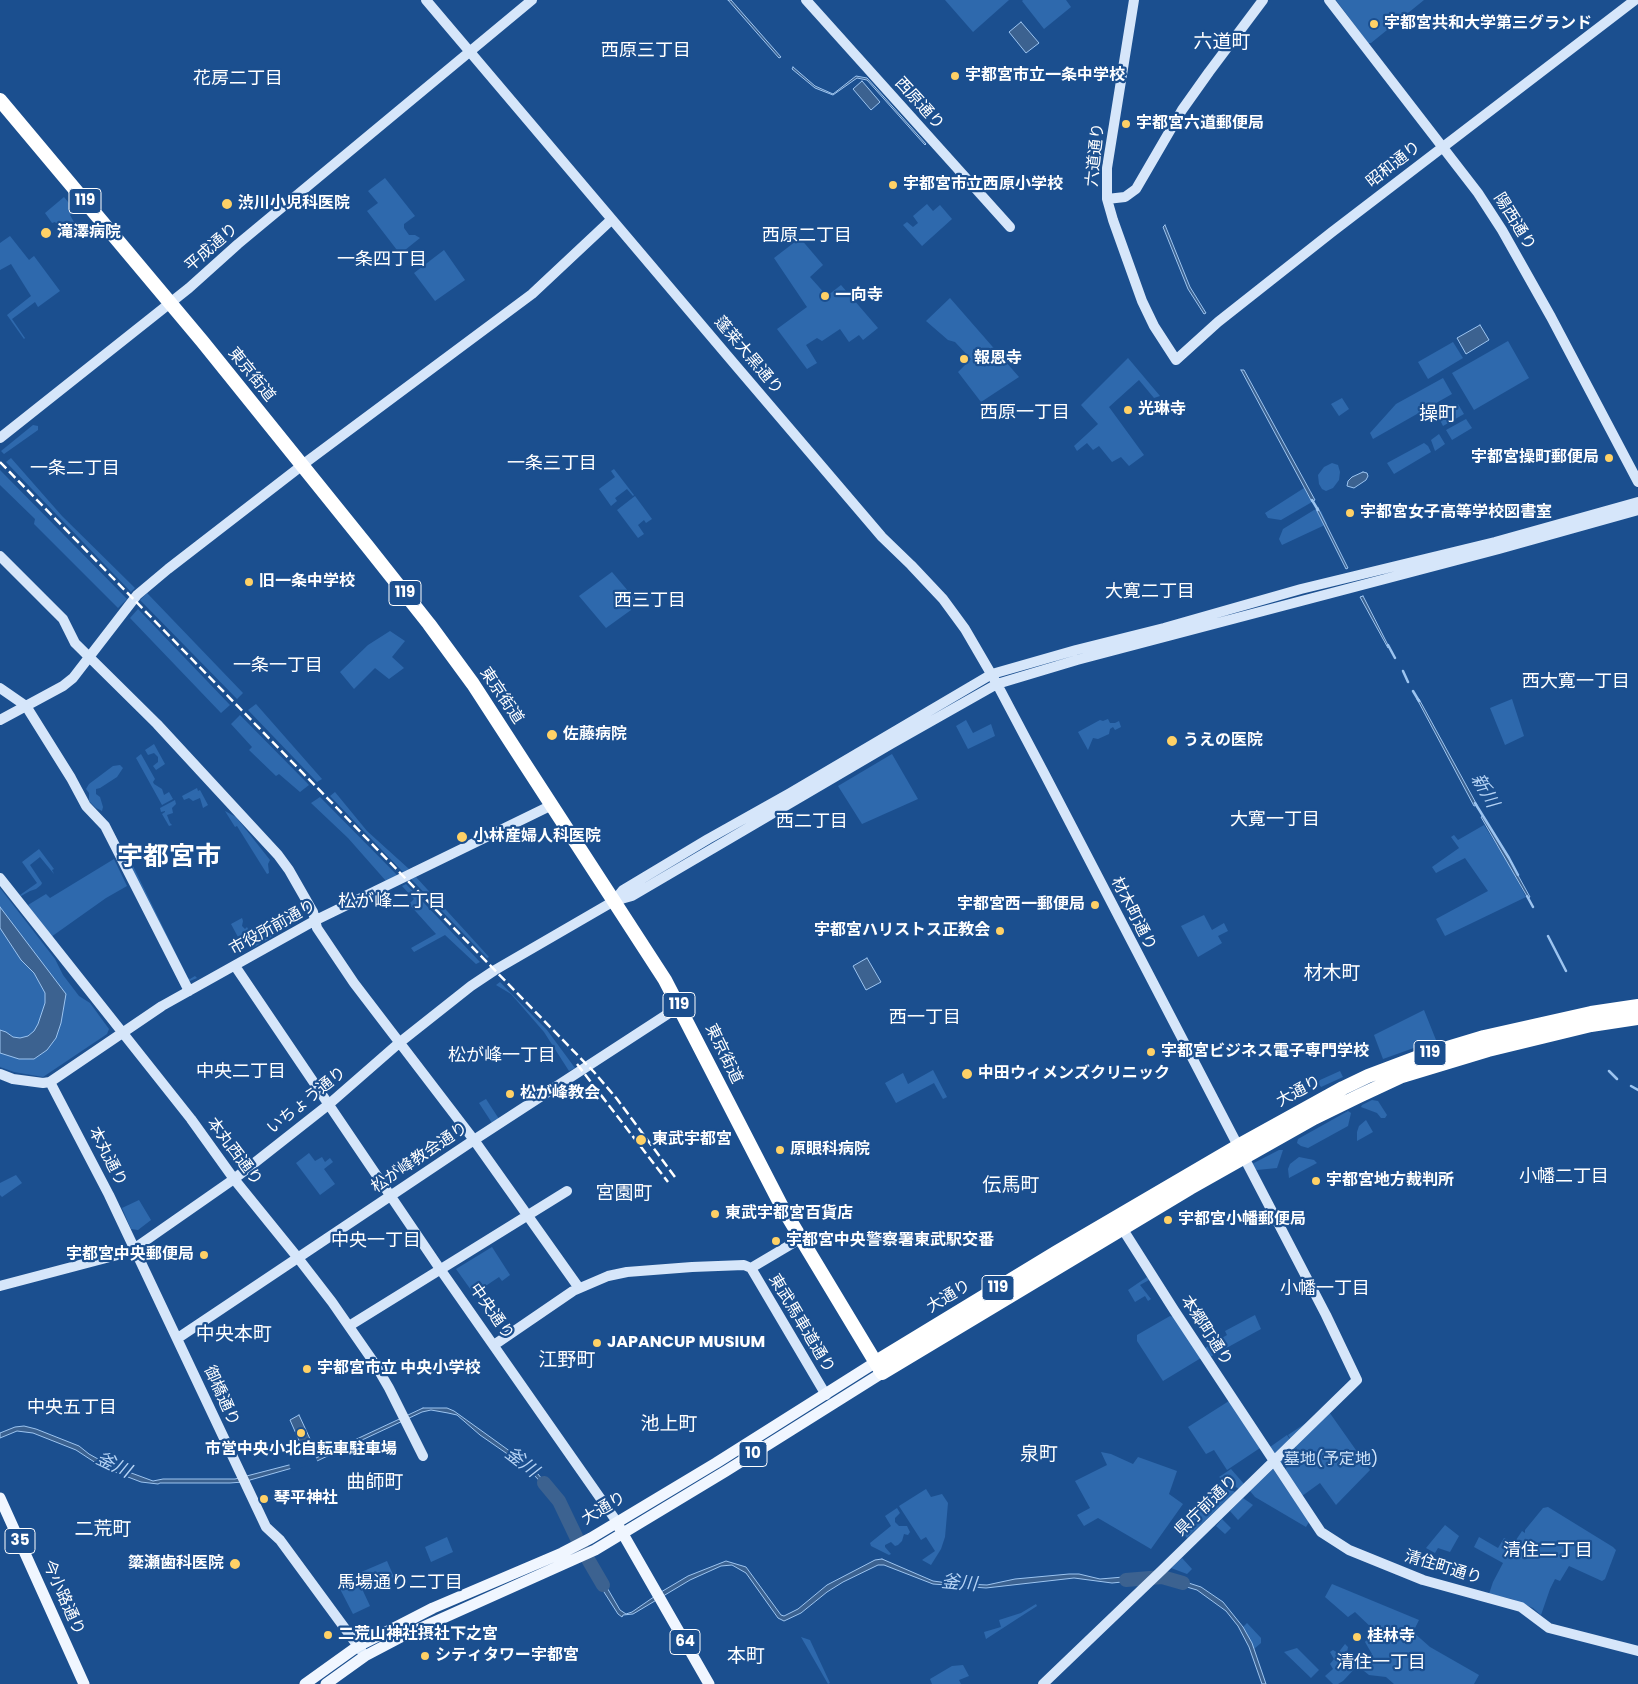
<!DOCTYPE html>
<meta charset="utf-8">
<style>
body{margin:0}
canvas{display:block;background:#1b4f8f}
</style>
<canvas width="1638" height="1684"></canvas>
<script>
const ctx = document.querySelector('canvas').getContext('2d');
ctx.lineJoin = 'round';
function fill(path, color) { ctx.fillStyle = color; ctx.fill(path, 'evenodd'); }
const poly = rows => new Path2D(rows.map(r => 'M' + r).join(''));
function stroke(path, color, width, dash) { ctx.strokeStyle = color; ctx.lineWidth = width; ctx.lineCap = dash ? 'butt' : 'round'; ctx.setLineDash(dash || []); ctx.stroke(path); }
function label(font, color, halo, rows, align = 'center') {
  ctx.font = font + ' Poppins,"Noto Sans JP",sans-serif'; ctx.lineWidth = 4.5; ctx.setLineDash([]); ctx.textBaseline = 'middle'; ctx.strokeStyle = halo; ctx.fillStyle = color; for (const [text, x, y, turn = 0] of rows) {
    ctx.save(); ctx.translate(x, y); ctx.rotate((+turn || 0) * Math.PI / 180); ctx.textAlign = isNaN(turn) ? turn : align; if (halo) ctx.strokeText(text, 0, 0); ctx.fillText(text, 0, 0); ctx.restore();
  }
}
const green = poly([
 [945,0,1009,0,973,32],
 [1023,0,1066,0,1071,7,1044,29,1022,1],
 [1336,0,1424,0,1371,43,1368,43],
 [385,178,415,216,404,224,404,228,409,235,415,235,420,238,400,254,367,211,378,203,368,191],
 [64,197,73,208,71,210,73,213,70,215,75,224,65,233,55,222,52,223,45,213],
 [927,204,933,211,940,205,952,219,922,246,903,225,907,222,913,227,918,223,913,216],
 [10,236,29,260,34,256,60,291,38,307,35,302,12,319,25,338,24,339,7,315,31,296,11,264,0,270,0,243],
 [800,238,823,265,810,277,827,296,841,285,878,328,863,340,859,335,849,342,840,329,822,341,817,338,806,345,817,363,807,369,777,329,807,307,774,258],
 [444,250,465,280,435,301,414,273],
 [950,298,1019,377,981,402,958,372,971,359,955,342,948,340,926,321],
 [1508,341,1529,378,1474,410,1452,373],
 [1453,342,1463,358,1428,379,1418,362],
 [1128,358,1160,396,1154,398,1139,380,1109,407,1144,455,1129,466,1121,457,1112,462,1099,446,1093,450,1087,443,1077,451,1074,446,1098,424,1081,405],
 [1443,378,1452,394,1373,439,1370,433,1396,404],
 [1342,398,1349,409,1339,416,1331,404],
 [1458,404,1464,414,1443,426,1438,416],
 [1466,419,1472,428,1452,440,1446,430],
 [33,425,38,426,38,430,4,454,1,451],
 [1439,434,1445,444,1435,451,1431,440],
 [1424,443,1428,446,1431,452,1394,474,1387,463],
 [11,458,62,516,135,588,131,592,6,462],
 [1332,463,1338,465,1340,472,1339,480,1333,488,1326,491,1322,489,1319,484,1318,475,1324,467],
 [614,469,634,495,633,496,627,489,615,498,617,501,611,506,599,489,615,477,611,471],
 [0,470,127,599,118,608,34,524,35,519,0,485],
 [1304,488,1312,502,1281,520,1268,518,1265,513],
 [635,496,652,519,646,523,644,520,638,525,644,534,638,538,617,510],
 [1314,510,1321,511,1327,524,1282,545,1279,539,1283,529],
 [612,572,634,598,627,603,631,610,606,628,579,596],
 [147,593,243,693,237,699,140,600],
 [138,609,230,705,221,713,130,618],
 [390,631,405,641,392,657,404,668,389,679,375,668,354,689,340,672,368,645],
 [1512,699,1524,736,1505,745,1490,708],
 [256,704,322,779,317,782,248,710],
 [240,715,309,785,300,792,279,774,276,776,249,750,252,747,231,724],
 [1108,719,1110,723,1115,723,1119,721,1121,727,1115,730,1113,727,1110,729,1109,734,1098,739,1093,738,1088,750,1078,732,1100,720,1103,721],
 [966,720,973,733,991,724,995,736,968,749,956,726],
 [154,744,165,764,156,770,153,766,158,762,158,757,154,753,148,755,145,750],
 [141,754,155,779,153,782,154,784,162,789,164,795,169,792,173,799,162,805,136,758],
 [892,754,918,799,862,824,838,786],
 [120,765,123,768,117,777,100,788,96,789,96,794,100,797,103,807,102,811,96,808,89,801,89,793,86,789,89,784,113,766],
 [197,788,198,791,200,790,208,805,203,808,200,798,193,801,189,798,184,800,182,796],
 [335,792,367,831,409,869,403,872,330,796],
 [320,797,397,875,386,881,348,838,311,803],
 [175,800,176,804,172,808,173,813,167,815,170,823,172,825,169,826,162,814,165,812,165,811,161,812,160,808],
 [225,811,236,817,270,860,268,864,269,873,267,874,237,826,235,827],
 [1484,825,1508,863,1526,897,1445,936,1436,919,1488,891,1465,858,1436,873,1432,867,1459,848,1451,837,1454,835,1458,840],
 [39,849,54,869,52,870,54,874,40,857,30,865,42,883,41,885,36,889,30,891,21,896,20,895,37,883,22,862],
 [132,855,134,856,134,858,130,860,188,978,190,979,195,976,197,978,190,981,186,980,126,859],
 [114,859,127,886,106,898,51,937,28,905,46,894,50,898],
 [416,877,469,935,489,957,487,958,411,879],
 [406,884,480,962,476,964,445,935,414,952,411,948,436,934,409,904,414,899,402,886],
 [0,888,55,959,63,975,79,996,90,1003,109,1029,107,1034,43,1077,14,1072,0,1067],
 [1204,915,1212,930,1224,923,1228,931,1218,936,1222,943,1198,957,1181,926],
 [242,918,243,921,242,926,245,929,247,927,249,931,238,937,231,924],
 [271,928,275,935,251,949,247,945,244,946,243,944,255,937,253,933,258,933,259,935],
 [500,982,547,1030,575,1068,569,1071,544,1032,511,994,496,985],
 [1424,1010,1436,1040,1383,1059,1374,1035],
 [933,1070,947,1097,943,1099,934,1083,896,1103,885,1083,903,1073,908,1084],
 [1340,1071,1343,1077,1321,1087,1318,1083,1320,1080],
 [486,1099,499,1119,492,1123,479,1103],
 [1372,1100,1378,1101,1387,1115,1385,1118,1381,1118,1377,1113,1361,1107,1362,1105],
 [1348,1111,1351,1113,1348,1126,1308,1148,1301,1146,1297,1143,1298,1139],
 [1366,1120,1373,1132,1357,1141,1357,1132,1359,1126],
 [1279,1150,1283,1150,1277,1168,1257,1170,1251,1168,1252,1164],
 [309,1153,315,1161,322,1157,325,1162,330,1158,333,1162,324,1169,335,1184,320,1195,296,1163],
 [1299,1157,1314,1160,1317,1163,1289,1178,1288,1169,1290,1164],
 [16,1175,22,1183,2,1197,0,1195,0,1183],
 [139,1200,151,1220,138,1230,131,1229,122,1208],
 [492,1247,510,1275,502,1281,499,1277,484,1287,481,1283,471,1290,456,1269],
 [1147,1277,1149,1280,1140,1285,1151,1299,1148,1301,1145,1296,1135,1302,1128,1290],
 [1255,1315,1261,1329,1210,1357,1205,1348,1227,1335,1225,1331],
 [1170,1316,1176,1318,1201,1358,1163,1381,1137,1341,1137,1335],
 [1229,1401,1260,1448,1227,1470,1214,1450,1206,1454,1188,1427],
 [1327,1409,1370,1470,1336,1505,1320,1483,1302,1496,1286,1472,1286,1468,1300,1454,1288,1435],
 [1287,1435,1299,1453,1281,1464,1270,1447],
 [1101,1452,1111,1454,1133,1464,1138,1457,1177,1471,1169,1494,1183,1504,1151,1549,1098,1518,1084,1526,1077,1515,1090,1508,1075,1481,1107,1465],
 [1231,1469,1244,1484,1239,1489,1219,1477],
 [1273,1469,1309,1522,1306,1527,1255,1497,1250,1491],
 [1218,1482,1235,1492,1187,1538,1178,1528],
 [926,1489,931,1497,942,1494,948,1503,945,1537,941,1549,931,1565,922,1560,935,1551,926,1537,921,1540,899,1506],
 [1243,1498,1253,1505,1238,1520,1230,1511],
 [1548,1507,1613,1547,1616,1550,1605,1579,1602,1581,1569,1566,1560,1581,1555,1579,1550,1589,1541,1615,1533,1608,1512,1599,1489,1594,1493,1582,1503,1563,1474,1547,1479,1537,1498,1548,1504,1538,1514,1543,1522,1531,1525,1533,1525,1530,1543,1508],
 [897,1508,900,1513,895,1518,895,1522,899,1526,907,1526,910,1532,908,1535,904,1534,902,1541,898,1545,895,1546,891,1542,885,1545,885,1547,891,1554,889,1555,871,1546,870,1543,891,1526,885,1516],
 [1222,1519,1231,1528,1225,1534,1216,1526],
 [1445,1525,1459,1536,1450,1552,1438,1548,1435,1553,1426,1548],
 [447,1537,453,1552,431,1562,425,1547],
 [1182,1558,1192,1569,1187,1574,1171,1568],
 [387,1561,394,1577,366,1590,359,1573],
 [357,1578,370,1606,353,1614,339,1587],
 [1332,1584,1419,1620,1413,1632,1430,1647,1479,1675,1474,1684,1394,1684,1386,1677,1369,1675,1359,1667,1372,1654,1365,1642,1374,1630,1355,1612,1348,1617,1325,1597],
 [1036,1604,1037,1606,986,1639,984,1632,1001,1627,999,1620,1021,1613],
 [1247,1623,1261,1638,1261,1643,1254,1649,1243,1627],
 [801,1637,810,1640,830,1683,828,1684],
 [1345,1644,1348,1647,1347,1652,1359,1664,1343,1681,1338,1684,1333,1684,1325,1676,1333,1669,1330,1664,1334,1659,1330,1652,1333,1650,1338,1653],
 [1297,1648,1319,1670,1311,1678,1284,1652],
 [963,1665,969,1676,959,1680,961,1684,932,1684,930,1679,952,1666]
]);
const water = poly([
 [728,0,731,0,781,57,779,58,728,0],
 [1021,22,1039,43,1026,53,1009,32,1021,22],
 [793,67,815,86,833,94,856,76,867,78,926,144,925,145,867,80,857,78,833,95,815,88,792,69,793,67],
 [862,81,880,102,871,110,853,89,862,81],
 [1165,225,1190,287,1206,313,1204,314,1188,289,1163,227,1165,225],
 [1480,325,1489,340,1466,354,1457,338,1480,325],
 [1241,370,1244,370,1268,414,1315,500,1312,502,1241,370],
 [1363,472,1367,473,1368,476,1366,480,1354,488,1347,486,1348,481,1352,477,1363,472],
 [1318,508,1348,568,1346,569,1316,509,1318,508],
 [1363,596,1389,647,1388,648,1360,597,1363,596],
 [1417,699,1419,699,1477,805,1474,806,1417,699],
 [1483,816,1509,859,1530,897,1528,898,1481,817,1483,816],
 [0,907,66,994,61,1023,56,1038,47,1050,34,1059,19,1059,0,1053,0,1030,6,1032,13,1037,20,1038,28,1036,34,1031,38,1024,45,1003,45,993,34,973,21,960,0,928,0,907],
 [867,958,881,982,866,990,853,966,867,958],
 [423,1408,447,1408,454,1411,518,1457,538,1474,553,1493,556,1493,561,1499,563,1509,575,1527,570,1530,554,1496,532,1473,519,1462,480,1435,457,1415,448,1413,431,1410,422,1412,317,1461,243,1482,230,1483,160,1483,158,1484,141,1482,102,1467,76,1450,33,1433,17,1431,0,1438,0,1433,15,1427,24,1426,36,1429,79,1446,89,1454,107,1464,153,1481,163,1479,235,1479,316,1458,423,1408],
 [299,1415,311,1441,301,1445,290,1420,299,1415],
 [882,1559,933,1581,948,1583,987,1585,1015,1579,1069,1574,1079,1574,1100,1579,1147,1575,1143,1580,1112,1583,1074,1578,986,1588,933,1584,884,1565,878,1565,843,1582,827,1592,801,1613,784,1621,778,1618,746,1573,732,1565,721,1566,690,1580,633,1614,623,1615,622,1617,618,1614,590,1570,593,1570,595,1567,620,1610,626,1614,632,1612,661,1592,688,1576,726,1561,746,1567,781,1615,784,1616,798,1609,827,1585,875,1560,882,1559],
 [1167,1576,1201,1587,1223,1602,1243,1627,1252,1643,1266,1684,1262,1684,1249,1647,1238,1626,1226,1611,1197,1590,1163,1580,1167,1576]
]);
const pier = poly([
 [315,1456,318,1463,291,1471,289,1463]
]);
const stream = poly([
 [1312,500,1318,510],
 [1388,645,1395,658],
 [1403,671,1408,682],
 [1413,691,1419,701],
 [1475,803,1509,858,1518,875],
 [1527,896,1533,907],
 [1548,936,1566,971],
 [1609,1071,1617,1079],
 [1631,1086,1638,1090]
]);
const river = poly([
 [544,1483,559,1501,582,1549,603,1585],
 [1126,1580,1162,1577,1183,1583]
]);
const secondary = poly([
 [426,0,737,367,882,537,911,565,943,599,965,629,997,684,1043,771,1326,1315,1357,1380,1161,1571,1043,1684],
 [806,0,1010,227],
 [1134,0,1107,168,1107,199,1113,220,1142,301,1154,326,1176,360,1218,322,1332,232,1635,0],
 [1329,0,1478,193,1502,230,1551,317,1638,482],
 [1107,199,1125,197,1136,189,1182,110,1209,72,1263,0],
 [0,438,189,288,238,244,532,0],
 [0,556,63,619,75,643,157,724,278,855,289,870,313,912,317,928,354,983,474,1140,579,1288],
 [0,688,26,706,71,778,86,806,105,826,189,991],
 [0,720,63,686,73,678,137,595,168,569,309,460,532,294,611,220],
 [0,878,191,1119,234,1179,298,1258,332,1302,375,1364,389,1388,423,1456],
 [614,901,623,890,708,839,790,793,992,674,1076,650,1164,628,1301,589,1495,542,1638,502],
 [235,966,440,1269,617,1522],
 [0,1074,13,1079,43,1083,50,1082,162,1006,314,921,552,805],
 [50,1082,109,1195,266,1527,280,1540,363,1653],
 [1122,1222,1122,1228,1174,1310,1321,1532,1349,1550,1423,1580,1521,1607,1549,1628,1638,1651],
 [751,1268,826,1395],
 [751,1268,800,1239],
 [0,1286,125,1253,135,1248,234,1179,328,1105,399,1043,471,986,495,970,614,901,632,896,891,744,997,684,1077,660,1499,549,1638,510],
 [349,1326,567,1191],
 [178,1338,474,1140,680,1006],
 [494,1345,573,1291,608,1276,627,1272,692,1267,744,1265,751,1268]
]);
const primary = poly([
 [0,1498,84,1684],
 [619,1527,709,1684],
 [305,1684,358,1646,398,1626,433,1608,562,1553,591,1538,716,1463,876,1362],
 [326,1684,365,1656,403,1636,595,1550,726,1471,882,1373]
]);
const highway = poly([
 [0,100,202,341,368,547,429,624,473,684,665,980,782,1207,882,1373,1190,1188,1314,1118,1359,1096,1402,1076,1488,1050,1591,1025,1638,1018],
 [876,1362,1057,1252,1238,1146,1343,1088,1368,1076,1421,1056,1484,1037,1591,1013,1638,1006]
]);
const rail = poly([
 [0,462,594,1072,617,1099,675,1177],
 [577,1064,668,1182]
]);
const markers = [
 [1374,24,5,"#ffd166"],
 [955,76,5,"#ffd166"],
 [1126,124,5,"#ffd166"],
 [893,185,5,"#ffd166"],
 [227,204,6,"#ffd166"],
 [46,233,6,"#ffd166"],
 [825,296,5,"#ffd166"],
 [964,359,5,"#ffd166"],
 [1128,410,5,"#ffd166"],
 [1609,458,5,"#ffd166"],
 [1350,513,5,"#ffd166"],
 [249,582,5,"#ffd166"],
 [552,735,6,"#ffd166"],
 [1172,741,6,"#ffd166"],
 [462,837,6,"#ffd166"],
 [1095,905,5,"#ffd166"],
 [1000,931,5,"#ffd166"],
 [1151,1052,5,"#ffd166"],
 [967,1074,6,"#ffd166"],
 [510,1094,5,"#ffd166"],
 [641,1140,6,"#ffd166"],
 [780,1150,5,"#ffd166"],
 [1316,1181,5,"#ffd166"],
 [715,1214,5,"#ffd166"],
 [1168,1220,5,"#ffd166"],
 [776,1241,5,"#ffd166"],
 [204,1255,5,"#ffd166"],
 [597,1343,5,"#ffd166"],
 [307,1369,5,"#ffd166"],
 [301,1433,5,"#ffd166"],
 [264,1499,5,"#ffd166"],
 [235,1564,6,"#ffd166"],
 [328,1635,5,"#ffd166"],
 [1357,1637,5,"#ffd166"],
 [425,1656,5,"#ffd166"]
];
const shields = [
 [85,201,32],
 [405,593,32],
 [679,1005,32],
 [1430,1053,32],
 [998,1288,32],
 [753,1454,28],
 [20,1541,30],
 [685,1642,30]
];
const shieldNames = [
 ["119",85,201],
 ["119",405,593],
 ["119",679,1005],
 ["119",1430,1053],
 ["119",998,1288],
 ["10",753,1454],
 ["35",20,1541],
 ["64",685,1642]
];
const poiNames = [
 ["宇都宮共和大学第三グランド",1384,24],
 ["宇都宮市立一条中学校",965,76],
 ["宇都宮六道郵便局",1136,124],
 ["宇都宮市立西原小学校",903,185],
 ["渋川小児科医院",238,204],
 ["滝澤病院",57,233],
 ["一向寺",835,296],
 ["報恩寺",974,359],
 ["光琳寺",1138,410],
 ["宇都宮操町郵便局",1599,458,"right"],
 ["宇都宮女子高等学校図書室",1360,513],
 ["旧一条中学校",259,582],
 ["佐藤病院",563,735],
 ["うえの医院",1183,741],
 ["小林産婦人科医院",473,837],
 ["宇都宮西一郵便局",1085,905,"right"],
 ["宇都宮ハリストス正教会",990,931,"right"],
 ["宇都宮ビジネス電子専門学校",1161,1052],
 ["中田ウィメンズクリニック",978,1074],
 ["松が峰教会",520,1094],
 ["東武宇都宮",652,1140],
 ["原眼科病院",790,1150],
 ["宇都宮地方裁判所",1326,1181],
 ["東武宇都宮百貨店",725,1214],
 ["宇都宮小幡郵便局",1178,1220],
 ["宇都宮中央警察署東武駅交番",786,1241],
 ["宇都宮中央郵便局",194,1255,"right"],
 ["JAPANCUP MUSIUM",607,1343],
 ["宇都宮市立 中央小学校",317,1369],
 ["市営中央小北自転車駐車場",301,1450,"center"],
 ["琴平神社",274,1499],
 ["簗瀬歯科医院",224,1564,"right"],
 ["二荒山神社摂社下之宮",338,1635],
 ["桂林寺",1367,1637],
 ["シティタワー宇都宮",435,1656]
];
const streetNames = [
 ["西原通り",919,104,48],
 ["六道通り",1096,155,-84],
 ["昭和通り",1394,165,-38],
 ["陽西通り",1514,222,58],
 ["平成通り",212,248,-41],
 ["蓬莱大黒通り",748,356,50],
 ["東京街道",251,375,51],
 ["東京街道",501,696,56],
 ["材木町通り",1133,914,63],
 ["市役所前通り",273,928,-29],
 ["東京街道",723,1054,64],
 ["大通り",1299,1092,-28],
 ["いちょう通り",307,1101,-39],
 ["本丸西通り",234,1152,53],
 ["本丸通り",107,1157,63],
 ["松が峰教会通り",420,1158,-34],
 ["大通り",949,1297,-31],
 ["中央通り",491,1312,55],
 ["東武馬車道通り",801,1324,59],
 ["本郷町通り",1206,1331,57],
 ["御橋通り",221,1396,66],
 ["県庁前通り",1207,1506,-44],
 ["大通り",604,1509,-31],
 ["清住町通り",1443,1568,17],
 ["今小路通り",63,1598,66]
];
const parkNames = [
 ["墓地(予定地)",1331,1460]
];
const neighbourhoodNames = [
 ["西原三丁目",646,51],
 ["花房二丁目",238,79],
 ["西原二丁目",807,236],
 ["一条四丁目",382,260],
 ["西原一丁目",1025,413],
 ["一条三丁目",552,464],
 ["一条二丁目",75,469],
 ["大寛二丁目",1150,592],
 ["西三丁目",650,601],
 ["一条一丁目",278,666],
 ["西大寛一丁目",1576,682],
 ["大寛一丁目",1275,820],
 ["西二丁目",812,822],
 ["松が峰二丁目",392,902],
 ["西一丁目",925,1018],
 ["松が峰一丁目",502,1056],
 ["中央二丁目",241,1072],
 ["小幡二丁目",1564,1177],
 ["中央一丁目",376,1241],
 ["小幡一丁目",1325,1289],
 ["中央五丁目",72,1408],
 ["清住二丁目",1548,1551],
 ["馬場通り二丁目",400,1583],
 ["清住一丁目",1381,1663]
];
const waterNames = [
 ["新川",1484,791,60],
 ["釜川",521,1463,38],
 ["釜川",113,1466,25],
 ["釜川",959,1584,5]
];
const quarterNames = [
 ["六道町",1222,43],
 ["操町",1438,415],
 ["材木町",1332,974],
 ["伝馬町",1011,1186],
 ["宮園町",624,1194],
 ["中央本町",234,1335],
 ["江野町",567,1361],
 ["池上町",669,1425],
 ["泉町",1039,1455],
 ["曲師町",375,1483],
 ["二荒町",103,1530],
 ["本町",746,1657]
];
const townNames = [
 ["宇都宮市",169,858]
];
fill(green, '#2e69ad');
fill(water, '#3c6290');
stroke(water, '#9cc4f0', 1);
fill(pier, '#1b4f8f');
stroke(stream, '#9cc4f0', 2.5);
stroke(river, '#3c6290', 14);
stroke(secondary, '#d6e6fa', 10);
stroke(primary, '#f0f6ff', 11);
stroke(highway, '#fff', 14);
stroke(rail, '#fff', 2.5, [9, 4]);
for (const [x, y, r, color] of markers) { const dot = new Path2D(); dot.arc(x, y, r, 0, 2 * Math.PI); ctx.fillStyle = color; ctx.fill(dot); stroke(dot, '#1b4f8f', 2); }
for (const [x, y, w] of shields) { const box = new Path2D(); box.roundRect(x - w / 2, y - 12.5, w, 25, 4); ctx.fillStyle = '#1b4f8f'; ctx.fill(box); stroke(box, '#fff', 1); }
label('bold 15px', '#fff', null, shieldNames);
label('bold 16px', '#fff', '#1b4f8f', poiNames, 'left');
label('16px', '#fff', '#1b4f8f', streetNames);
label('16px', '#cfe3fa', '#1b4f8f', parkNames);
label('18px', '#fff', '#1b4f8f', neighbourhoodNames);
label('italic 18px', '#b5d3f5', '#1b4f8f', waterNames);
label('19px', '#fff', '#1b4f8f', quarterNames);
label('bold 26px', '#fff', '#1b4f8f', townNames);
</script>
